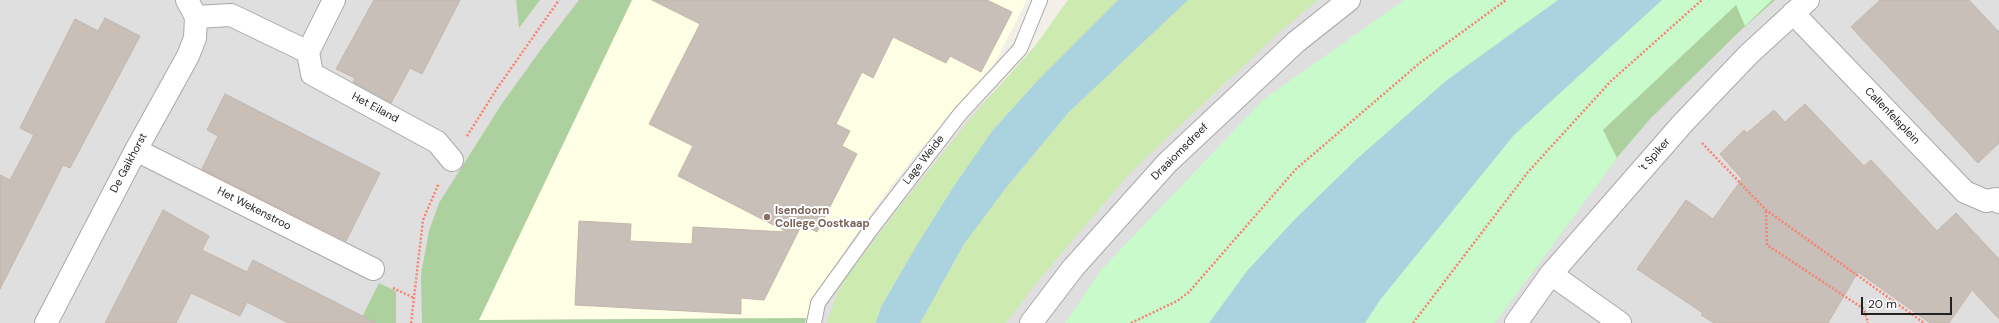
<!DOCTYPE html>
<style>
body{margin:0}
#map{position:relative;width:1999px;height:323px;overflow:hidden;background:#f2efe9;font-family:"DM Sans",sans-serif}
canvas{display:block}
.scale{position:absolute;left:1861px;top:297px;width:91px;height:18px;box-sizing:border-box;border:2px solid #222;border-top:0;padding-left:5px;font-size:12px;line-height:14px;white-space:nowrap;color:#222;-webkit-text-stroke:3px #fff;paint-order:stroke}
</style>
<div id="map">
<canvas width="1999" height="323"></canvas>
<div class="scale">20 m</div>
</div>
<script>
const ctx = document.querySelector('canvas').getContext('2d');
ctx.lineJoin = 'round';
function fill(path, color) { ctx.fillStyle = color; ctx.fill(path, 'evenodd'); }
const poly = rows => new Path2D(rows.map(r => 'M' + r).join(''));
function stroke(path, color, width, dash) { ctx.strokeStyle = color; ctx.lineWidth = width; ctx.lineCap = dash ? 'butt' : 'round'; ctx.setLineDash(dash || []); ctx.stroke(path); }
function label(font, color, halo, rows, align = 'center') {
  ctx.font = font + ' "DM Sans",sans-serif'; ctx.lineWidth = 4; ctx.setLineDash([]); ctx.textBaseline = 'middle'; ctx.strokeStyle = halo; ctx.fillStyle = color; for (const [text, x, y, turn = 0] of rows) {
    ctx.save(); ctx.translate(x, y); ctx.rotate((+turn || 0) * Math.PI / 180); ctx.textAlign = isNaN(turn) ? turn : align; if (halo) ctx.strokeText(text, 0, 0); ctx.fillText(text, 0, 0); ctx.restore();
  }
}
const residential = poly([
 [0,0,613,0,470,323,0,323],
 [1081,0,1999,0,1999,323,808,323,969,117]
]);
const education = poly([
 [632,0,1027,0,992,68,916,154,886,193,851,241,816,294,806,318,479,320]
]);
const grass = poly([
 [1068,0,1118,0,1042,76,993,130,954,186,917,245,881,307,876,323,827,323,837,294,845,279,901,205,977,111,1035,46],
 [1188,0,1318,0,1277,34,1131,172,1037,282,1006,323,920,323,964,244,1005,189,1069,112]
]);
const forest = poly([
 [516,0,540,0,519,28],
 [579,0,632,0,479,320,806,318,805,323,422,323,421,274,429,231,439,203,501,105,542,48],
 [1706,0,1775,0,1741,30,1650,119,1574,208,1419,323],
 [379,283,396,291,396,323,359,323]
]);
const park = poly([
 [1404,0,1772,0,1745,26,1736,5,1603,130,1617,158,1495,323,1065,323,1102,269,1264,99]
]);
const water = poly([
 [1118,0,1188,0,1069,112,1005,189,964,244,920,323,876,323,881,307,917,245,954,186,993,130,1042,76],
 [1558,0,1662,0,1514,135,1380,300,1365,323,1209,323,1247,271,1296,218,1359,157,1447,80]
]);
const building = poly([
 [374,0,460,0,422,74,410,68,391,103,353,82,355,78,336,69,374,0],
 [652,0,987,0,1012,12,981,72,950,56,946,63,893,37,873,78,862,72,836,124,850,131,842,146,857,154,817,232,802,224,764,300,741,298,741,314,575,305,579,221,631,224,630,241,692,244,693,227,787,232,678,176,693,146,649,124,700,24,652,0],
 [1880,0,1969,0,1999,32,1999,143,1978,163,1851,27,1880,0],
 [105,18,140,36,70,168,63,165,0,289,0,175,10,180,34,135,20,128,75,19,98,31,105,18],
 [225,94,380,173,346,241,202,169,218,136,207,130,225,94],
 [1805,104,1864,166,1871,160,1937,231,1956,213,1999,259,1999,319,1972,290,1949,323,1930,323,1858,272,1828,323,1714,323,1701,315,1703,313,1637,269,1686,200,1713,219,1742,179,1720,154,1744,130,1747,133,1774,110,1785,122,1805,104],
 [163,210,209,236,202,250,247,272,253,260,376,323,288,323,247,302,240,316,191,293,176,323,105,323,163,210]
]);
const path = poly([
 [467,136,498,87,559,0],
 [1702,143,1766,210,1924,323],
 [1766,211,1767,245,1864,309,1868,323],
 [393,288,414,298],
 [411,323,423,220,439,183],
 [1131,323,1177,301,1189,292,1296,169,1421,62,1506,0],
 [1413,323,1528,172,1611,81,1702,0]
]);
const service = poly([
 [814,323,818,303,872,228,960,114,1020,49,1040,0]
]);
const minor = poly([
 [1793,13,1965,192,1986,201,1996,199,1999,202],
 [196,17,231,15,308,52,334,0],
 [308,52,312,74,437,142,452,160],
 [136,150,373,269],
 [1551,274,1620,323],
 [46,323,136,150,188,56,195,38,196,17,187,0],
 [1516,323,1551,274,1683,123,1749,54,1808,0]
]);
const tertiary = poly([
 [1031,323,1073,268,1167,163,1296,42,1349,0]
]);
const markers = [
 [767,217,4,"#8d6e63"]
];
const streetNames = [
 ["Het Eiland",375,108,28],
 ["Callenfelsplein",1892,116,46],
 ["Draaiomsdreef",1180,152,-45],
 ["'t Spiker",1655,155,-49],
 ["Lage Weide",924,160,-52],
 ["De Gaikhorst",129,163,-62],
 ["Het Wekenstroo",254,209,27]
];
const educationNames = [
 ["Isendoorn",775,211],
 ["College Oostkaap",775,224]
];
fill(residential, '#e0dfdf');
fill(education, '#ffffe5');
fill(grass, '#cdebb0');
fill(forest, '#add19e');
fill(park, '#c8facc');
fill(water, '#aad3df');
fill(building, '#c7bfb8');
stroke(building, '#c4b6ab', 1);
stroke(service, '#a9a9a9', 16);
stroke(minor, '#a9a9a9', 24);
stroke(tertiary, '#a9a9a9', 24);
stroke(path, '#fa8072', 2.5, [2, 2]);
stroke(service, '#fff', 14);
stroke(minor, '#fff', 22);
stroke(tertiary, '#fff', 22);
for (const [x, y, r, color] of markers) { const dot = new Path2D(); dot.arc(x, y, r, 0, 2 * Math.PI); ctx.fillStyle = color; ctx.fill(dot); stroke(dot, '#fff', 1.5); }
label('11px', '#222', '#fff', streetNames);
label('bold 11px', '#785e54', '#fff', educationNames, 'left');
</script>
